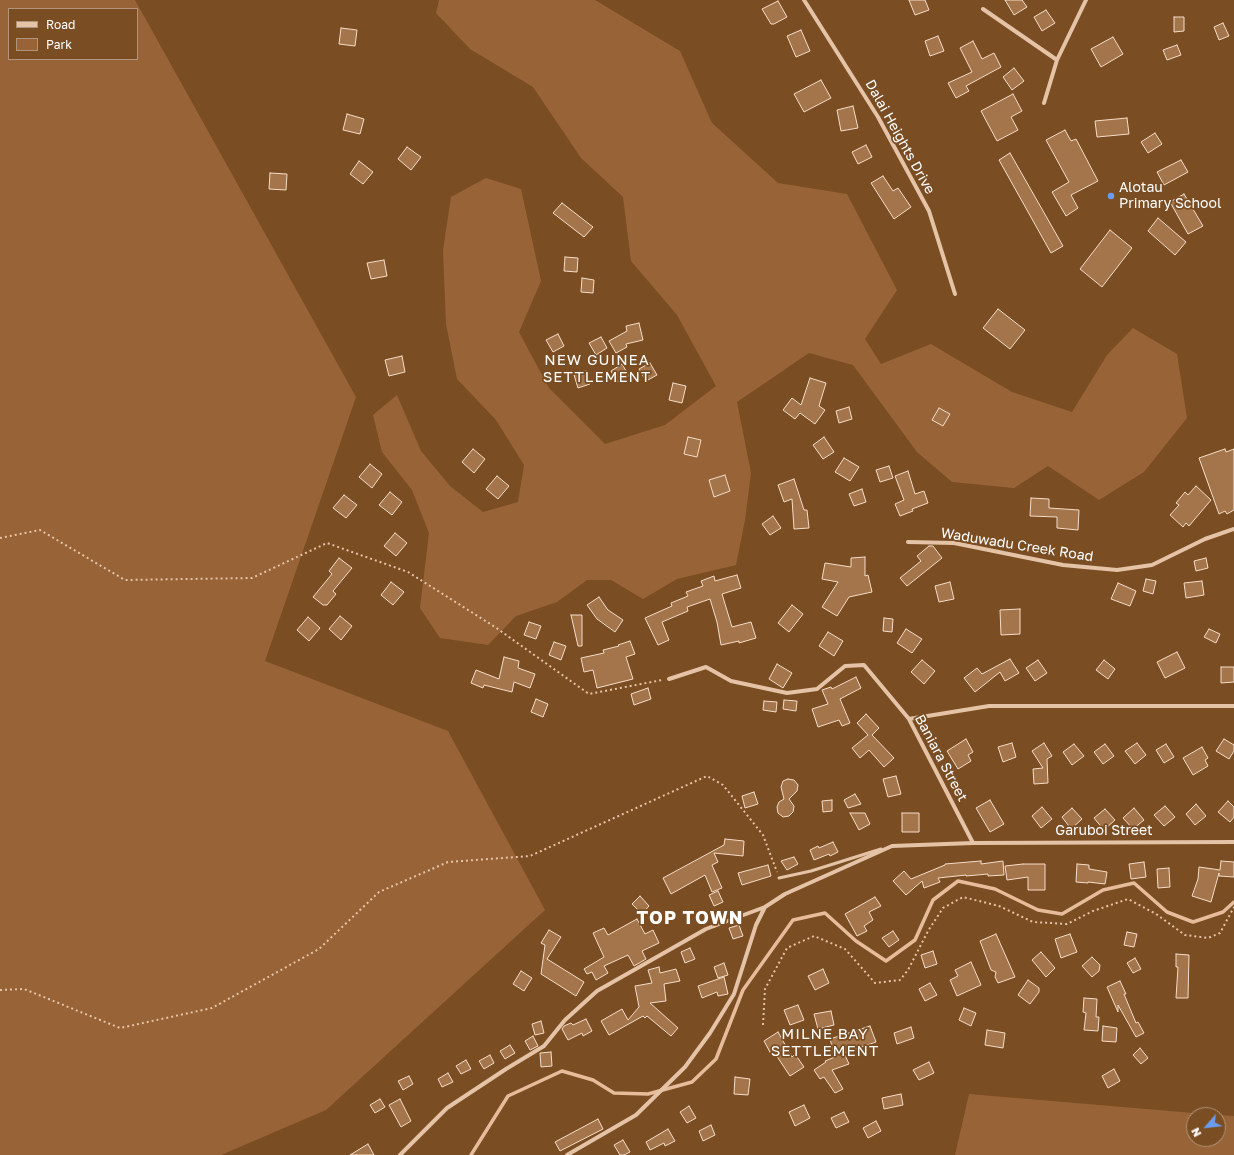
<!DOCTYPE html>
<style>
body{margin:0}
#map{position:relative;width:1234px;height:1155px;overflow:hidden;background:#7b4d23;font-family:"Golos Text",sans-serif}
canvas{display:block}
.legend{position:absolute;left:8px;top:8px;width:130px;height:52px;box-sizing:border-box;background:#7b4d23;border:1px solid #b0947b;margin:0;padding:5px 7px;list-style:none;font-size:12px;color:#fff}
.legend li{display:flex;align-items:center;gap:8px;height:20px}
.legend b{width:20px;border:1px solid #b0947b}
.north{position:absolute;left:1186px;top:1107px;width:40px;height:40px;box-sizing:border-box;background:#7b4d23;border:1px solid #b0947b;border-radius:50%;rotate:242deg;font-size:11px;font-weight:700;line-height:16px;text-align:center;color:#fff}
.north::after{content:'';display:block;margin:auto;width:14px;height:18px;background:#6a9cef;clip-path:polygon(50% 0,100% 100%,50% 72%,0 100%)}
</style>
<div id="map">
<canvas width="1234" height="1155"></canvas>
<ul class="legend">
<li><b style="height:5px;background:#e5c3a6"></b>Road</li>
<li><b style="height:11px;background:#986437"></b>Park</li>
</ul>
<div class="north">N</div>
</div>
<script>
const ctx = document.querySelector('canvas').getContext('2d');
ctx.lineJoin = 'round';
function fill(path, color) { ctx.fillStyle = color; ctx.fill(path, 'evenodd'); }
const poly = rows => new Path2D(rows.map(r => 'M' + r).join(''));
function stroke(path, color, width, dash) { ctx.strokeStyle = color; ctx.lineWidth = width; ctx.lineCap = dash ? 'butt' : 'round'; ctx.setLineDash(dash || []); ctx.stroke(path); }
function label(font, color, halo, rows, align = 'center') {
  ctx.font = font + ' "Golos Text",sans-serif'; ctx.lineWidth = 3.5; ctx.setLineDash([]); ctx.textBaseline = 'middle'; ctx.strokeStyle = halo; ctx.fillStyle = color; for (const [text, x, y, turn = 0] of rows) {
    ctx.save(); ctx.translate(x, y); ctx.rotate((+turn || 0) * Math.PI / 180); ctx.textAlign = isNaN(turn) ? turn : align; if (halo) ctx.strokeText(text, 0, 0); ctx.fillText(text, 0, 0); ctx.restore();
  }
}
const green = poly([
 [0,0,135,0,356,397,265,661,448,731,545,910,326,1110,221,1155,0,1155],
 [9,9,137,9,137,59,9,59],
 [439,0,595,0,680,51,712,123,778,183,847,194,897,290,865,339,881,364,931,344,1012,392,1072,412,1107,355,1133,328,1177,354,1187,418,1144,472,1099,500,1048,466,1014,488,952,482,917,452,853,365,809,353,737,402,751,473,745,520,736,565,677,579,643,599,611,580,587,580,557,602,516,616,488,645,440,638,420,608,429,533,412,490,382,452,373,415,397,395,421,451,450,486,483,512,518,502,524,465,496,420,457,379,446,324,443,250,451,197,486,178,521,189,541,281,519,332,549,388,605,444,665,425,716,386,677,315,631,261,623,197,581,158,533,87,470,49,436,13],
 [969,1094,1217,1115,1194,1115,1194,1139,1218,1139,1218,1115,1234,1116,1234,1155,955,1155]
]);
const stream = poly([
 [471,1155,508,1096,562,1071,593,1080,614,1093,648,1094,692,1082,716,1059,743,990,793,920,825,913,856,941,886,961,915,940,933,900,958,881,995,889,1038,910,1062,914,1103,890,1134,883,1167,912,1193,922,1223,912,1234,902]
]);
const building = poly([
 [909,0,925,0,929,10,915,15,909,0],
 [1005,0,1022,0,1027,7,1014,15,1005,0],
 [778,1,787,17,774,24,771,24,762,9,778,1],
 [1046,10,1055,23,1042,31,1034,17,1046,10],
 [1174,17,1184,17,1184,31,1174,32,1174,17],
 [1223,23,1229,36,1219,40,1214,27,1223,23],
 [341,28,357,30,355,46,339,44,341,28],
 [801,30,810,51,796,57,787,36,801,30],
 [938,36,944,51,930,56,925,41,938,36],
 [1113,37,1123,54,1101,67,1091,49,1113,37],
 [973,41,982,59,994,53,1001,67,966,86,969,91,956,98,948,83,972,72,960,48,973,41],
 [1177,45,1181,55,1167,60,1163,50,1177,45],
 [1014,68,1024,81,1012,90,1003,77,1014,68],
 [821,80,831,98,804,112,794,94,821,80],
 [1013,94,1022,111,1011,117,1018,130,997,141,981,111,1013,94],
 [853,106,858,128,841,131,837,110,853,106],
 [347,114,364,119,360,134,343,130,347,114],
 [1127,118,1129,134,1097,137,1095,121,1127,118],
 [1065,130,1071,141,1076,139,1098,181,1071,195,1078,208,1066,216,1052,192,1069,182,1046,140,1065,130],
 [1155,133,1162,144,1148,153,1141,142,1155,133],
 [866,145,872,157,858,164,852,152,866,145],
 [407,147,421,157,411,170,398,159,407,147],
 [1010,153,1063,246,1051,253,999,160,1010,153],
 [1181,160,1188,172,1164,185,1157,172,1181,160],
 [359,161,373,172,363,184,350,174,359,161],
 [270,173,287,174,286,190,269,189,270,173],
 [883,176,893,191,898,188,911,207,894,219,871,183,883,176],
 [1184,194,1203,226,1188,234,1170,202,1184,194],
 [562,203,593,227,584,237,553,213,562,203],
 [1158,218,1186,242,1175,255,1148,231,1158,218],
 [1110,230,1132,248,1102,287,1080,269,1110,230],
 [565,257,578,258,577,272,564,271,565,257],
 [384,260,387,276,371,279,367,263,384,260],
 [582,278,594,280,593,293,581,292,582,278],
 [998,309,1025,330,1010,349,983,328,998,309],
 [639,323,643,340,626,344,627,347,616,353,609,341,627,331,626,326,639,323],
 [558,334,564,346,553,352,546,340,558,334],
 [601,337,607,348,596,355,589,343,601,337],
 [402,356,405,372,389,376,385,360,402,356],
 [650,363,657,375,646,381,639,369,650,363],
 [622,364,629,376,617,382,611,371,622,364],
 [586,371,590,384,578,388,574,375,586,371],
 [810,378,826,383,819,406,825,410,815,424,800,413,795,419,783,410,792,398,801,405,810,378],
 [673,383,686,386,682,403,669,400,673,383],
 [849,407,852,419,839,423,836,411,849,407],
 [939,408,950,414,943,426,932,420,939,408],
 [688,437,701,440,697,457,684,454,688,437],
 [824,437,834,452,823,459,813,445,824,437],
 [473,449,485,459,474,473,462,462,473,449],
 [1225,449,1226,452,1234,449,1234,510,1227,514,1225,511,1219,514,1199,458,1225,449],
 [844,458,859,467,850,481,835,472,844,458],
 [370,464,382,474,372,488,359,477,370,464],
 [889,466,893,478,880,482,876,470,889,466],
 [908,471,915,494,924,491,928,503,912,509,913,511,900,516,895,504,904,500,895,476,908,471],
 [725,475,730,491,714,497,709,480,725,475],
 [497,476,509,486,498,499,486,489,497,476],
 [794,479,804,510,807,510,809,528,794,529,792,499,784,502,778,485,794,479],
 [1196,486,1211,500,1189,526,1186,523,1183,527,1170,515,1179,505,1176,503,1185,492,1188,495,1196,486],
 [862,489,866,502,854,506,849,494,862,489],
 [390,492,402,502,392,515,379,505,390,492],
 [344,495,357,505,346,518,333,508,344,495],
 [1031,498,1049,499,1049,508,1079,510,1078,530,1057,528,1057,517,1030,516,1031,498],
 [773,516,781,528,770,535,762,524,773,516],
 [395,533,407,543,396,556,384,546,395,533],
 [929,546,933,546,942,558,907,586,900,578,921,561,917,556,929,546],
 [865,557,865,576,868,575,872,592,849,597,837,616,822,607,838,582,822,579,825,563,851,567,851,558,865,557],
 [339,558,352,568,333,591,336,594,327,605,323,605,313,597,332,574,329,571,339,558],
 [1206,558,1208,568,1196,571,1194,561,1206,558],
 [737,575,741,588,722,594,732,627,751,622,756,638,739,643,739,641,721,645,717,622,710,599,687,607,688,611,662,622,669,640,658,645,645,618,672,606,671,603,688,596,686,592,703,586,701,581,714,576,715,581,737,575],
 [1146,579,1156,581,1153,594,1143,591,1146,579],
 [1202,581,1204,595,1186,598,1184,583,1202,581],
 [391,582,404,592,393,605,381,595,391,582],
 [950,582,954,599,939,602,935,586,950,582],
 [1118,583,1136,591,1130,606,1111,599,1118,583],
 [599,597,608,610,623,620,615,632,597,619,587,605,599,597],
 [792,605,803,614,789,632,778,623,792,605],
 [1020,609,1020,634,1001,635,1000,610,1020,609],
 [571,615,582,615,582,646,578,646,571,615],
 [340,616,352,626,341,640,329,629,340,616],
 [308,617,320,628,309,641,297,630,308,617],
 [884,618,893,619,892,632,883,631,884,618],
 [529,622,541,626,536,639,524,635,529,622],
 [906,629,922,639,912,653,897,643,906,629],
 [1209,629,1220,634,1216,643,1204,637,1209,629],
 [828,632,843,641,834,656,819,646,828,632],
 [630,641,635,654,626,657,633,679,597,688,593,670,584,672,581,658,604,653,603,650,619,646,618,645,630,641],
 [554,642,566,646,561,660,549,655,554,642],
 [1177,652,1185,668,1165,678,1157,662,1177,652],
 [504,657,519,661,518,668,535,674,530,688,514,682,512,692,484,685,483,688,471,683,476,670,499,679,504,657],
 [1010,659,1019,673,1005,681,1000,672,975,692,964,678,977,668,982,674,1010,659],
 [922,660,935,671,924,684,911,672,922,660],
 [1038,660,1047,673,1035,681,1026,668,1038,660],
 [1104,660,1115,669,1108,679,1096,670,1104,660],
 [777,664,792,673,783,688,769,679,777,664],
 [1221,667,1234,667,1234,682,1221,683,1221,667],
 [856,677,861,688,840,699,850,723,842,726,839,720,818,727,812,709,828,704,822,690,831,687,832,689,856,677],
 [648,688,651,699,634,705,631,694,648,688],
 [536,699,548,704,543,717,531,712,536,699],
 [784,700,797,701,796,711,783,709,784,700],
 [764,701,777,702,776,712,763,710,764,701],
 [866,714,879,728,872,735,894,758,884,767,869,750,860,758,852,748,868,735,857,723,866,714],
 [966,739,973,752,968,755,971,761,958,769,947,751,966,739],
 [1224,739,1234,745,1234,751,1229,759,1216,751,1224,739],
 [1012,743,1016,757,1003,762,998,747,1012,743],
 [1044,743,1052,756,1047,759,1048,783,1034,784,1033,769,1043,768,1032,751,1044,743],
 [1137,743,1146,755,1135,764,1125,751,1137,743],
 [1074,744,1084,756,1072,765,1063,752,1074,744],
 [1105,744,1114,756,1103,764,1094,752,1105,744],
 [1166,744,1174,757,1164,763,1156,750,1166,744],
 [1202,747,1208,758,1205,760,1208,766,1193,775,1183,758,1202,747],
 [896,776,901,794,888,797,883,779,896,776],
 [788,779,794,780,798,785,797,791,789,799,794,806,793,812,789,816,783,817,778,813,777,807,779,802,784,799,781,787,783,781,788,779],
 [754,792,758,804,745,808,742,796,754,792],
 [855,794,861,804,848,808,844,800,855,794],
 [832,800,832,811,823,812,822,801,832,800],
 [990,800,1004,824,990,832,976,808,990,800],
 [1228,801,1234,807,1234,817,1230,822,1218,812,1228,801],
 [1196,804,1206,816,1195,825,1186,814,1196,804],
 [1165,806,1175,817,1164,826,1154,815,1165,806],
 [1042,807,1052,819,1041,828,1032,816,1042,807],
 [1072,808,1082,819,1071,829,1062,817,1072,808],
 [1134,808,1144,820,1133,829,1123,818,1134,808],
 [1105,809,1115,820,1104,830,1094,818,1105,809],
 [850,813,865,813,870,824,859,830,850,813],
 [902,813,919,813,919,832,902,832,902,813],
 [725,839,744,841,743,856,714,853,718,862,712,865,722,888,712,892,705,875,671,894,663,878,724,845,725,839],
 [833,842,838,852,830,856,829,854,814,860,810,850,818,846,819,848,833,842],
 [794,857,798,864,787,870,781,861,794,857],
 [981,861,981,864,1003,861,1004,875,988,876,988,874,966,876,966,875,938,878,940,882,924,888,922,881,906,895,893,881,904,871,911,879,945,865,945,864,981,861],
 [1221,861,1234,862,1234,877,1219,876,1219,873,1211,902,1192,896,1198,879,1199,867,1220,870,1221,861],
 [1144,862,1146,877,1131,879,1129,864,1144,862],
 [1023,864,1045,864,1045,890,1028,890,1028,877,1007,880,1005,866,1023,864],
 [1077,864,1089,865,1089,869,1107,872,1105,884,1088,882,1088,883,1076,882,1077,864],
 [768,865,771,876,742,885,738,873,768,865],
 [1169,868,1170,887,1158,888,1157,869,1169,868],
 [718,891,723,902,714,906,709,895,718,891],
 [640,896,649,906,642,914,632,904,640,896],
 [875,897,881,906,869,912,873,920,864,926,867,931,857,936,845,914,875,897],
 [637,919,645,934,653,930,659,943,642,951,646,959,634,966,628,955,604,966,608,973,596,980,592,972,587,974,584,969,604,957,593,933,604,928,608,935,637,919],
 [739,925,743,936,733,939,729,928,739,925],
 [549,930,561,937,547,959,584,982,576,996,541,974,545,945,541,943,549,930],
 [893,931,899,940,889,947,882,938,893,931],
 [1127,932,1137,934,1134,947,1124,945,1127,932],
 [996,934,1015,977,998,983,995,977,996,972,991,970,980,941,996,934],
 [1070,934,1077,952,1061,958,1055,939,1070,934],
 [690,948,695,959,685,963,681,952,690,948],
 [933,951,937,964,925,968,921,955,933,951],
 [1041,952,1055,968,1046,977,1032,960,1041,952],
 [1176,954,1189,955,1188,998,1176,998,1178,967,1176,967,1176,954],
 [1092,957,1100,965,1099,971,1092,977,1082,966,1092,957],
 [1135,958,1141,969,1133,973,1127,963,1135,958],
 [971,962,981,985,957,996,950,980,958,976,955,970,971,962],
 [724,963,728,975,718,978,714,967,724,963],
 [659,967,660,973,676,969,680,981,664,984,666,1001,650,1003,678,1028,671,1036,647,1016,645,1018,643,1016,609,1035,601,1021,622,1009,628,1020,639,1007,635,986,652,983,648,970,659,967],
 [823,969,829,983,815,990,808,976,823,969],
 [521,971,532,978,524,991,513,984,521,971],
 [724,977,728,994,718,996,717,992,702,998,698,986,724,977],
 [1028,980,1039,988,1039,992,1030,1004,1018,995,1028,980],
 [1120,981,1126,994,1124,994,1136,1023,1138,1022,1144,1033,1136,1037,1118,1005,1118,1012,1107,987,1120,981],
 [930,983,937,995,925,1001,919,989,930,983],
 [1084,998,1097,999,1096,1017,1099,1017,1098,1031,1084,1030,1086,1013,1083,1012,1084,998],
 [798,1005,804,1020,790,1025,784,1010,798,1005],
 [964,1008,976,1013,971,1026,959,1020,964,1008],
 [831,1011,834,1025,818,1029,814,1014,831,1011],
 [586,1019,592,1031,583,1036,582,1033,568,1040,562,1029,564,1026,571,1023,573,1025,586,1019],
 [541,1021,544,1033,535,1035,532,1024,541,1021],
 [870,1026,876,1042,844,1053,849,1064,832,1070,843,1089,835,1093,824,1077,820,1079,814,1070,826,1062,825,1061,835,1057,830,1039,870,1026],
 [1103,1026,1117,1028,1116,1042,1102,1041,1103,1026],
 [911,1027,914,1038,897,1044,894,1033,911,1027],
 [987,1030,1005,1033,1003,1048,985,1045,987,1030],
 [778,1032,792,1057,795,1054,804,1067,790,1076,774,1052,771,1054,764,1041,778,1032],
 [533,1036,538,1046,530,1050,525,1041,533,1036],
 [510,1045,515,1053,505,1059,500,1051,510,1045],
 [1140,1048,1148,1058,1141,1064,1133,1055,1140,1048],
 [551,1052,552,1066,541,1067,540,1053,551,1052],
 [490,1055,494,1063,484,1069,479,1061,490,1055],
 [466,1060,471,1069,461,1074,456,1066,466,1060],
 [929,1062,934,1073,919,1080,913,1070,929,1062],
 [1114,1069,1120,1081,1108,1088,1102,1076,1114,1069],
 [448,1073,453,1082,442,1087,438,1079,448,1073],
 [409,1076,413,1084,403,1090,398,1081,409,1076],
 [735,1077,750,1079,748,1095,734,1094,735,1077],
 [901,1094,903,1105,884,1109,882,1098,901,1094],
 [380,1099,385,1107,375,1113,370,1105,380,1099],
 [400,1099,411,1121,401,1127,389,1105,400,1099],
 [804,1105,810,1118,795,1126,789,1112,804,1105],
 [689,1106,696,1118,687,1123,680,1112,689,1106],
 [844,1112,849,1122,836,1128,831,1118,844,1112],
 [598,1119,603,1129,560,1151,555,1142,598,1119],
 [876,1121,881,1131,868,1138,863,1128,876,1121],
 [711,1125,715,1135,703,1141,699,1131,711,1125],
 [668,1129,675,1141,665,1146,664,1143,650,1150,646,1142,668,1129],
 [623,1140,630,1152,624,1155,620,1155,614,1145,623,1140],
 [368,1144,374,1155,350,1155,368,1144]
]);
const path = poly([
 [0,538,40,530,125,580,252,578,327,543,408,572,495,627,589,694,662,680],
 [0,990,24,989,120,1028,212,1008,319,949,379,892,448,862,530,856,707,776,723,785,763,835,777,872],
 [763,1025,765,989,787,948,814,936,845,949,875,983,900,980,908,970,928,931,943,908,963,897,999,906,1033,922,1067,924,1093,911,1128,899,1156,914,1185,935,1208,938,1220,933,1234,907]
]);
const lane = poly([
 [779,878,811,871,881,849]
]);
const street = poly([
 [804,0,878,117,929,211,955,294],
 [983,9,1057,60],
 [1044,103,1057,60,1086,0],
 [908,542,954,543,1063,565,1117,570,1152,565,1205,539,1234,529],
 [669,679,706,667,731,681,787,693,817,689,845,666,864,665,909,719,973,843],
 [909,719,989,706,1234,706],
 [400,1155,447,1108,506,1069,544,1046,565,1020,597,991,706,929,765,907],
 [567,1155,636,1115,685,1067,710,1033,734,994,756,925,765,907,785,894,892,846,973,843,1234,842]
]);
const markers = [
 [1111,196,4,"#6a9cef"]
];
const streetNames = [
 ["Dalai Heights Drive",900,137,61],
 ["Waduwadu Creek Road",1017,545,9],
 ["Baniara Street",941,758,62],
 ["Garuboi Street",1104,831]
];
const poiNames = [
 ["Alotau",1119,188],
 ["Primary School",1119,204]
];
const neighbourhoodNames = [
 ["NEW GUINEA",597,360],
 ["SETTLEMENT",597,377],
 ["MILNE BAY",825,1034],
 ["SETTLEMENT",825,1051]
];
const districtNames = [
 ["TOP TOWN",690,918]
];
fill(green, '#986437');
stroke(stream, '#e6bc9a', 3.5);
fill(building, '#a4754b');
stroke(building, '#f4ddc9', 1);
stroke(path, '#e5c3a6', 2, [2, 3]);
stroke(lane, '#e5c3a6', 3);
stroke(street, '#e5c3a6', 4);
for (const [x, y, r, color] of markers) { const dot = new Path2D(); dot.arc(x, y, r, 0, 2 * Math.PI); ctx.fillStyle = color; ctx.fill(dot); stroke(dot, '#7b4d23', 1.5); }
label('14px', '#fff', '#7b4d23', streetNames);
label('14px', '#fff', '#7b4d23', poiNames, 'left');
ctx.letterSpacing = '1px';
label('15px', '#fff', '#7b4d23', neighbourhoodNames);
ctx.letterSpacing = '0px';
ctx.letterSpacing = '1px';
label('bold 18px', '#fff', '#7b4d23', districtNames);
ctx.letterSpacing = '0px';
</script>
